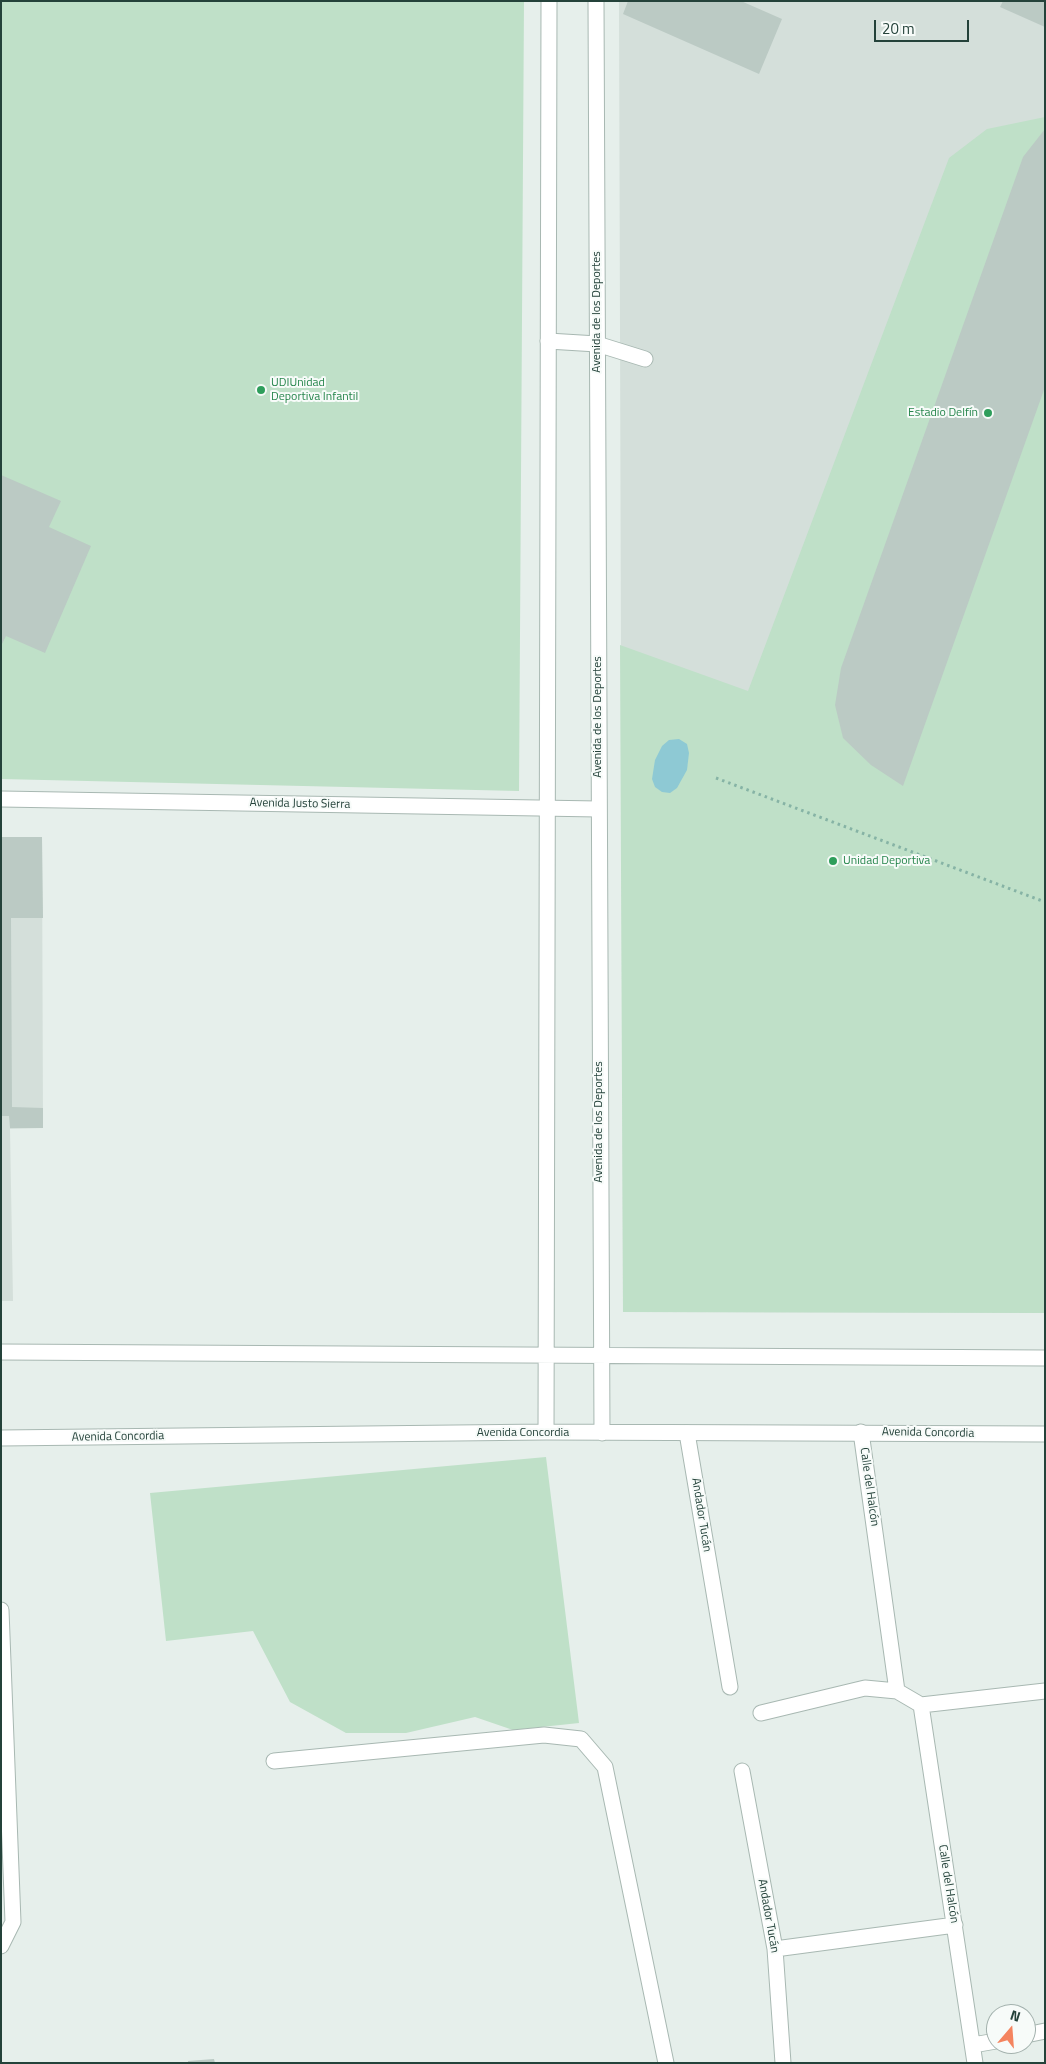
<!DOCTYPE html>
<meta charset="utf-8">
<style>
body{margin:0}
#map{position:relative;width:1046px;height:2064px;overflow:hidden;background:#e6efeb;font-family:"Titillium Web",sans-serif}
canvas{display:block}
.frame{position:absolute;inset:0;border:2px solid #24423a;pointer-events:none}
.north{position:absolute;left:986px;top:2004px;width:50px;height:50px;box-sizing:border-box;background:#f7fbf9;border:1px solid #a3b1ad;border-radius:50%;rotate:18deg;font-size:14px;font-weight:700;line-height:20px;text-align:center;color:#24423a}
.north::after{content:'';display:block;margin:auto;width:18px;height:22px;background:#f4845f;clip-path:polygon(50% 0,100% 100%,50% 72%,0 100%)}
.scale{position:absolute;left:874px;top:20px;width:95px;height:22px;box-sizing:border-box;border:2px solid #24423a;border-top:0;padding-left:6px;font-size:15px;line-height:18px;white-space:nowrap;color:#24423a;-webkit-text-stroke:4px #f7fbf9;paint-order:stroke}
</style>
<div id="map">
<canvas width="1046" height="2064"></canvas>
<div class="frame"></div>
<div class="north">N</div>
<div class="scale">20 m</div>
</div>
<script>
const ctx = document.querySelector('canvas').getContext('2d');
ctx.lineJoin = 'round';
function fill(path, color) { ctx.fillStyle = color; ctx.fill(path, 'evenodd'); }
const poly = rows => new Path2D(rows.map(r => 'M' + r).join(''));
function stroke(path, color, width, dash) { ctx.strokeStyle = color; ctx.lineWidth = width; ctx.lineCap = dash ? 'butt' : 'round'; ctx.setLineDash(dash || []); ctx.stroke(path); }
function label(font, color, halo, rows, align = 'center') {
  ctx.font = font + ' "Titillium Web",sans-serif'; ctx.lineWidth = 4; ctx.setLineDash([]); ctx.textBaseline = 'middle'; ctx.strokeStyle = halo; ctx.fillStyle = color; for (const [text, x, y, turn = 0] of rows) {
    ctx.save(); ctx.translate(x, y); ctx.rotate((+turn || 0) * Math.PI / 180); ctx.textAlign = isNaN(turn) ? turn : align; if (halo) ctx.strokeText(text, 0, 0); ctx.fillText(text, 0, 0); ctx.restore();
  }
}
const built = poly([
 [619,1,1045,1,1045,1313,623,1312],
 [1,837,42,837,43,1128,10,1129,13,1301,1,1301]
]);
const green = poly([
 [1,1,524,1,519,791,1,779],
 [1045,117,1045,1313,623,1312,620,645,748,691,949,158,987,129],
 [546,1457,579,1723,513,1730,475,1717,406,1733,346,1733,290,1702,253,1631,166,1641,150,1493]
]);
const water = poly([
 [679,739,687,744,689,753,687,770,677,788,670,793,662,792,655,787,652,779,655,760,662,746,669,740]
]);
const building = poly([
 [628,1,741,1,782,19,759,74,623,14],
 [1003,1,1045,1,1045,27,1000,7],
 [1045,129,1045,387,903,786,871,765,843,738,835,705,841,668,1023,157],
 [1,475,61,501,49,527,91,546,45,653,6,636,1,646],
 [1,837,42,837,43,918,11,918,12,1107,43,1108,43,1128,10,1128,9,1116,1,1116],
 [214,2059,215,2063,188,2063,188,2061]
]);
const path = poly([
 [716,778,1045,902]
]);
const service = poly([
 [548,341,597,344,645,359],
 [1,1610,13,1922,1,1946]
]);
const minor = poly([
 [1,799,598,809],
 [861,1432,897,1691],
 [687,1433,730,1687],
 [921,1705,975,2063],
 [761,1713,865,1688,897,1691,921,1705,1045,1691],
 [274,1761,544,1735,581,1739,605,1767,666,2063],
 [742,1771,775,1949,783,2063],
 [775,1949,955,1925],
 [1026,2035,1045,2031],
 [973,2045,996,2041]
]);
const tertiary = poly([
 [596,1,602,1433],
 [1,1352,1045,1358],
 [546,1432,549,1],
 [1,1438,546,1432,1045,1434]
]);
const markers = [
 [261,390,5,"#2e9e5b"],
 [988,413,5,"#2e9e5b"],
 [833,861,5,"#2e9e5b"]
];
const streetNames = [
 ["Avenida de los Deportes",597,312,-90],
 ["Avenida de los Deportes",598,717,-90],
 ["Avenida Justo Sierra",300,804,1],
 ["Avenida de los Deportes",599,1122,-90],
 ["Avenida Concordia",523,1433],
 ["Avenida Concordia",928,1433,1],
 ["Avenida Concordia",118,1437,-1],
 ["Calle del Halcón",869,1487,82],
 ["Andador Tucán",701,1515,81],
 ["Calle del Halcón",948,1884,81],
 ["Andador Tucán",768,1916,80]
];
const leisureNames = [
 ["UDIUnidad",271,383],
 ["Deportiva Infantil",271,397],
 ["Estadio Delfín",978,413,"right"],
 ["Unidad Deportiva",843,861]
];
fill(built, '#d4dfda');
fill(green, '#bfe0c8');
fill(water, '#8ec9d4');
fill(building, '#bbcac4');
stroke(service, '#a8b8b2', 17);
stroke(minor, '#a8b8b2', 17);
stroke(tertiary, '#a8b8b2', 17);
stroke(path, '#86b3a5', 3, [2.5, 4]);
stroke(service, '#fff', 15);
stroke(minor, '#fff', 15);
stroke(tertiary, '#fff', 15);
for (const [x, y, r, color] of markers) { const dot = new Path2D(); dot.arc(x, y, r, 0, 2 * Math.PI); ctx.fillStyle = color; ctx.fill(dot); stroke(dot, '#f7fbf9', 2); }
label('12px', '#24423a', '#f7fbf9', streetNames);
label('12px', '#27864d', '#f7fbf9', leisureNames, 'left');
</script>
